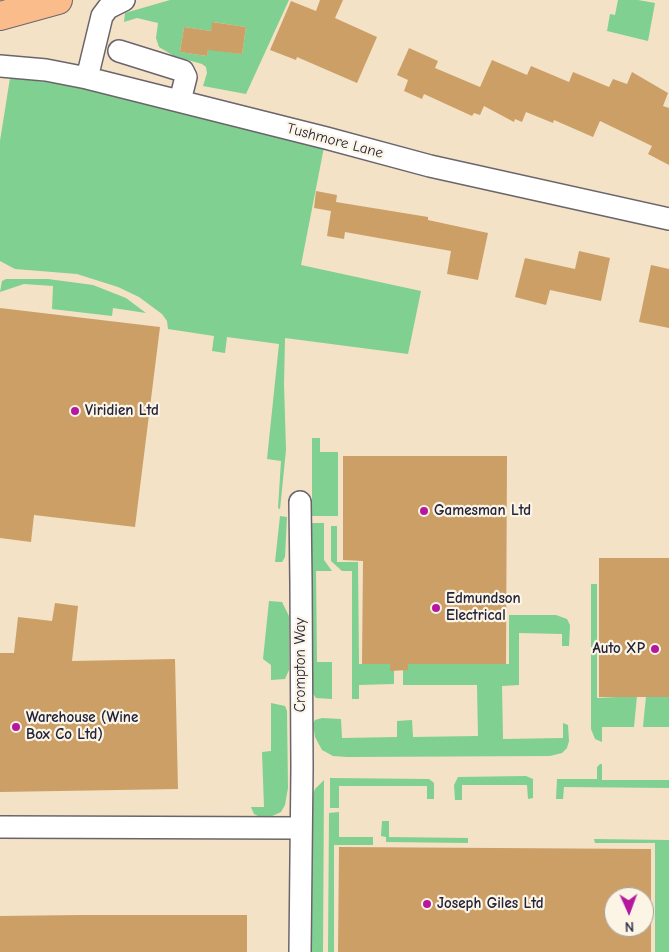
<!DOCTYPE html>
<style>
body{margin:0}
#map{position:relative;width:669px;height:952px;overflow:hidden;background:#f3e2c5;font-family:"Comic Neue",sans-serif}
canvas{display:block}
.north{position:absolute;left:604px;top:887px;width:50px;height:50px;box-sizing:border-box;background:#fcf5e5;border:1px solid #a5a1a1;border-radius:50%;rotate:178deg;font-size:14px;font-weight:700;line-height:20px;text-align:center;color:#22223b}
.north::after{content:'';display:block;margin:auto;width:18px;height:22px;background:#b5179e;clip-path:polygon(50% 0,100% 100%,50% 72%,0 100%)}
</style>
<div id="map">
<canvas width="669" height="952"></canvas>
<div class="north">N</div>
</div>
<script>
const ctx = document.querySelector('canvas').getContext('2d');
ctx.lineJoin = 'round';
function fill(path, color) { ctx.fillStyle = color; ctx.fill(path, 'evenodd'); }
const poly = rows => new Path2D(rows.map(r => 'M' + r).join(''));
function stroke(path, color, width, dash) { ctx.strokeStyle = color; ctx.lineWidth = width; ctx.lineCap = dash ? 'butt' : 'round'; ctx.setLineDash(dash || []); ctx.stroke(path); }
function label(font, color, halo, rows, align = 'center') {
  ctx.font = font + ' "Comic Neue",sans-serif'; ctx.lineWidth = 4.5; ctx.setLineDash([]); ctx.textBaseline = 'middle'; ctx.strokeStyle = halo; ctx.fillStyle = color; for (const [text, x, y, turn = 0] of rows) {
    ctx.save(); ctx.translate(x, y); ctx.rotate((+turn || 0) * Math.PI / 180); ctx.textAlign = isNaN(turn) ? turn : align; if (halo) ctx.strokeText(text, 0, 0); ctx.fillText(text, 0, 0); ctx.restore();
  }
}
const green = poly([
 [170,0,289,0,246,94,203,86,207,73,206,67,202,64,174,56,159,47,156,38,158,23,137,18,124,22,125,13],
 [213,22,246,27,242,54,208,49,207,56,180,52,184,27,211,31],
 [618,0,638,0,655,3,648,41,607,31,610,14,615,15],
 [10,78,73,85,325,142,301,265,421,291,408,354,285,338,284,384,286,450,280,509,278,508,281,461,267,459,279,344,227,337,225,353,212,351,214,336,168,329,167,321,162,314,139,297,118,287,77,274,15,269,0,261,0,141],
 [6,279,48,279,93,285,126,298,146,313,113,308,112,316,52,309,53,286,24,284,0,292,2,281],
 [312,438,320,438,320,452,338,452,338,516,312,516],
 [280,516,287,517,285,557,282,562,275,562],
 [312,523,324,523,324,560,332,571,316,571,317,662,332,662,332,699,316,698,312,692],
 [331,526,337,526,337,562,358,562,359,664,390,664,394,671,394,684,359,685,359,699,352,699,352,571,342,571,331,561],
 [591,584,597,584,597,698,637,696,634,727,602,727,602,742,595,739,591,729],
 [269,601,282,602,289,616,289,670,285,679,271,680,271,665,263,659],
 [509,615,556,615,567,619,570,625,569,646,562,646,562,634,519,633,519,685,502,686,503,739,563,738,563,723,568,725,569,741,567,748,562,753,550,756,347,757,333,756,322,750,315,737,313,724,315,720,322,718,341,719,342,738,397,737,397,721,412,720,413,737,478,736,477,685,403,685,403,670,408,670,408,664,509,664],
 [646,696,669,696,669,727,643,727],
 [271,703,285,706,287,711,288,788,285,805,281,812,270,817,262,818,254,814,251,807,264,807,262,752,271,751],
 [600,764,602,764,602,780,669,780,669,788,564,787,563,799,556,799,557,779,597,779,597,767],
 [526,776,533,779,533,798,528,799,527,785,462,785,462,800,455,800,454,785,458,777],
 [330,778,429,779,434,783,434,799,427,799,427,786,339,786,339,808,330,808],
 [324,780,323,952,311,952,312,796,315,789],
 [339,812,339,837,373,837,373,845,334,845,334,952,328,952,329,813],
 [382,821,389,821,389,837,468,838,468,843,386,842,386,837,381,836],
 [594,839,669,840,669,952,655,952,655,843,595,843]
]);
const building = poly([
 [320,0,343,0,335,18,377,37,357,83,297,57,296,60,270,50,291,1,316,11],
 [212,22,246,27,242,54,208,50,207,56,180,52,184,27,211,31],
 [409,48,438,61,435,68,480,87,492,60,527,75,531,66,569,82,573,72,609,87,613,79,627,84,632,72,668,93,663,106,669,108,669,165,648,154,652,146,600,121,593,137,554,120,553,123,526,112,522,122,515,119,514,122,484,106,480,115,474,113,472,116,424,94,422,99,404,91,408,80,397,75],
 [316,191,337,195,336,202,428,217,428,220,488,233,478,280,447,274,451,251,345,232,344,239,327,236,331,211,314,208],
 [579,251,610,258,601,301,550,290,546,305,515,297,525,258,575,269],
 [651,265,669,269,669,328,639,322],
 [0,308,160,327,135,527,34,515,31,542,0,538],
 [343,456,507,456,506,664,408,664,408,670,390,671,390,664,362,664,363,561,343,560],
 [599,558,669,558,669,697,599,697],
 [55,603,78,606,72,661,175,659,178,789,0,792,0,653,14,653,18,617,52,621],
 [339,847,651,849,651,952,338,952],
 [614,897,644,897,644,927,614,927],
 [81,915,247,915,247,952,0,952,0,916]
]);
const minor = poly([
 [119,51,183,71,186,77,180,101],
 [0,66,46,70,87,78,326,138,430,166,669,219],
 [87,78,102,16,108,8,124,0],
 [300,502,301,583,302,768,300,952],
 [0,827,300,828]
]);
const primary = poly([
 [0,16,58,0]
]);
const markers = [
 [75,411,5,"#b5179e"],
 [424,511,5,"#b5179e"],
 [436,608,5,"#b5179e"],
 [655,649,5,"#b5179e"],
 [16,727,5,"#b5179e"],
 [427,904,5,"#b5179e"]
];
const streetNames = [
 ["Tushmore Lane",335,141,15],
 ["Crompton Way",301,665,-90]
];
const poiNames = [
 ["Viridien Ltd",85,411],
 ["Gamesman Ltd",434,511],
 ["Edmundson",446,599],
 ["Electrical",446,616],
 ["Auto XP",645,649,"right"],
 ["Warehouse (Wine",26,718],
 ["Box Co Ltd)",26,735],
 ["Joseph Giles Ltd",437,904]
];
fill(green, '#7fd091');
fill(building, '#cc9f67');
stroke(minor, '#6b656b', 24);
stroke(primary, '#6b656b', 30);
stroke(minor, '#fff', 21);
stroke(primary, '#fabc8b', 28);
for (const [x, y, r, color] of markers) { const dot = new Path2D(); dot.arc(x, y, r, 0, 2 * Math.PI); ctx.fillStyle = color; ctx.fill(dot); stroke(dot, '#fcf5e5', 2); }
label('15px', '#22223b', '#fcf5e5', streetNames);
label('bold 15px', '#22223b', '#fcf5e5', poiNames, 'left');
</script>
